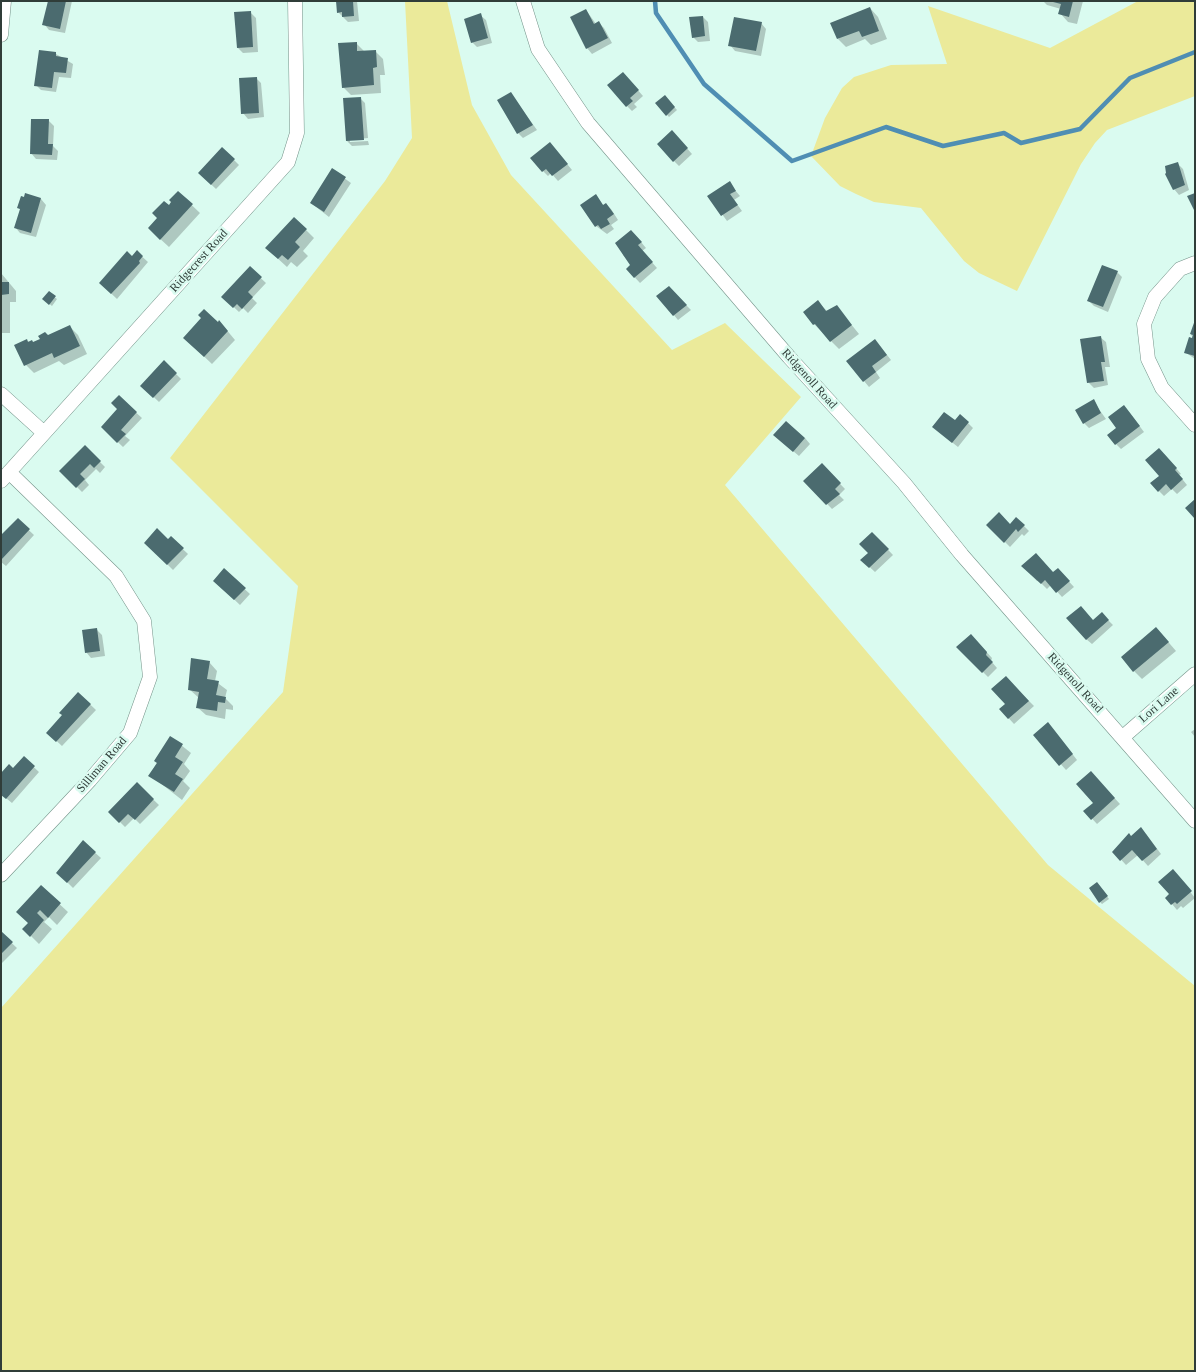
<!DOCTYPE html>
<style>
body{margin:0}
#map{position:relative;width:1196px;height:1372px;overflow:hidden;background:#dafbf0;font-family:Georgia,serif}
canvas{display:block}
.frame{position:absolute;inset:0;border:2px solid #303d39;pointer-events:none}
</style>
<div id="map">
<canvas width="1196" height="1372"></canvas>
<div class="frame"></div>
</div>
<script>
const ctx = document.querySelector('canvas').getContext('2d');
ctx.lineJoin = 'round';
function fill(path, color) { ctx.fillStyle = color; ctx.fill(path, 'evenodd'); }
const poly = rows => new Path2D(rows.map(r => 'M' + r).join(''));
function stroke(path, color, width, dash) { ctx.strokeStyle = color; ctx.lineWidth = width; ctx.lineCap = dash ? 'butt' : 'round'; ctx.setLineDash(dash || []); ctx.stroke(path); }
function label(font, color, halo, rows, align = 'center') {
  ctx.font = font + ' Georgia,serif'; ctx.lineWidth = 5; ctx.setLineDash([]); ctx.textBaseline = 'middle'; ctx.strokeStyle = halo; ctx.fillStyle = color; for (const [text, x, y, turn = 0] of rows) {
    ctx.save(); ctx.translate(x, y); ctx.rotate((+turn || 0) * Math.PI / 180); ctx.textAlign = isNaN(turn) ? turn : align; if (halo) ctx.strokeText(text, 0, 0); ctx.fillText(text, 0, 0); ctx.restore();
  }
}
const green = poly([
 [405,1,447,1,472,105,511,175,672,350,725,323,801,397,725,485,1048,865,1195,986,1195,1371,1,1371,1,1008,283,692,298,586,170,458,385,181,412,138],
 [1138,1,1195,1,1195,96,1107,130,1095,143,1081,164,1017,291,979,273,964,261,921,208,874,202,856,194,840,186,811,156,825,118,842,88,854,77,891,65,947,64,928,6,1050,48]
]);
const shadow = poly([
 [49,1,72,1,65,33,49,30,44,24],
 [337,1,357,1,359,21,348,22,338,12],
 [1043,1,1083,1,1077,24,1068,22,1060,13,1061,9,1047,5],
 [870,8,878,17,887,39,871,45,865,39,846,47,838,39],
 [586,10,596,24,599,23,604,28,612,43,592,54,587,48,571,18],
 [250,12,256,18,258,52,243,53,238,48],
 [480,15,486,20,492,43,477,47,472,42],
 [703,17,708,22,710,41,698,42,693,37],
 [761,23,766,29,761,56,735,51,730,45],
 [356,43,365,52,375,51,383,59,385,75,380,75,381,93,351,95,343,87],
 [56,54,73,64,71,78,59,77,56,92,41,90,36,85],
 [256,78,261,83,264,117,248,119,243,113],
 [628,79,643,96,634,104,637,107,632,111,627,106],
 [511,94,537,130,523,138,518,133],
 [665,97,677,110,669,117,657,104],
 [360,98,365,103,368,138,350,140,350,142,368,141,369,145,352,146,347,141],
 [48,120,54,126,53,146,58,151,57,160,36,159,31,153],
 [677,137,692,154,679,166,674,161],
 [222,148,239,165,216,189,199,173],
 [555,149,572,170,558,181,551,173,548,176,543,171],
 [1178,164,1183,169,1189,190,1179,195,1174,189],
 [333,170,351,183,329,217,311,203],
 [729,183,740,196,734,200,742,211,727,221,709,196],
 [178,192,200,213,169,247,157,236,169,207],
 [25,195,41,199,46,205,36,237,20,233,15,227,21,210,19,208],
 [596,196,604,206,606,204,611,209,618,220,611,225,614,229,607,234,596,226,582,205],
 [306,230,314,238,303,251,308,256,297,267,291,262,287,267,275,256],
 [636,236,646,248,642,251,657,268,640,283,627,269,632,265,623,255],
 [137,252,148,262,117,299,100,283],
 [250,268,266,283,252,298,257,303,248,313,243,308,239,312,223,297],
 [1117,272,1122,277,1108,312,1094,306,1089,301],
 [1,273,16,291,16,302,10,302,10,333,1,333],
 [669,288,691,310,678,320,673,314],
 [49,293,57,299,52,306,44,299],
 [818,302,828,312,837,307,859,334,839,349,814,324],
 [204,311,225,328,235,340,212,364,193,346],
 [1195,323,1195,359,1185,352,1193,339,1191,334],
 [70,327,78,335,87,354,64,365,59,361,34,373,26,365,27,341,34,343],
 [1100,337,1106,342,1110,367,1105,367,1108,385,1094,388,1089,383],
 [880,346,891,360,876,372,880,378,869,387,864,381],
 [164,362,181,379,159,402,142,386],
 [119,397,142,418,125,436,130,440,123,447,102,427,119,409],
 [1093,401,1106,419,1089,428,1084,423],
 [1129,412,1144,432,1121,449,1116,444],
 [955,422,968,423,973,428,958,447,939,432],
 [805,438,810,444,799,456,780,440],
 [85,447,105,467,100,473,96,469,85,480,89,485,82,492,61,471],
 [1164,454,1181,474,1179,475,1187,485,1177,494,1172,489,1164,496,1159,491],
 [822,465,845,489,839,495,844,500,832,509,805,481],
 [1017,519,1029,531,1024,536,1022,534,1010,547,988,525,1010,525],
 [18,520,34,535,6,566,1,562,1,537],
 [872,533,893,555,875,572,862,560,869,553],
 [171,538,188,554,173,570,146,543,168,540],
 [1023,566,1063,575,1074,587,1062,597,1051,585,1047,589,1038,580,1037,581],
 [224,570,250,594,240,605,220,586],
 [1107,619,1113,625,1092,644,1086,639,1093,621],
 [97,630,102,635,105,656,91,658,86,652],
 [971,635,992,658,991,661,997,668,988,677,958,647],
 [1164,637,1176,651,1142,679,1134,671],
 [209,662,217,671,215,681,227,690,225,698,233,706,233,710,226,709,225,719,206,715,197,707,199,698,189,689],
 [1006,678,1034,706,1014,724,1001,710,1007,704],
 [78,693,96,710,62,746,48,733,63,715],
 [1053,729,1077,760,1066,770,1035,735],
 [1195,729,1195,737,1191,732],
 [171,737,191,753,184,764,190,771,183,781,190,788,182,800,150,775],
 [24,758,39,772,12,803,1,794,14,770],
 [1096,778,1120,804,1097,824,1085,811,1094,803],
 [137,784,159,805,140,824,134,818,125,827,110,812],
 [1146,834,1161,854,1148,866,1138,855,1126,865,1114,852,1131,837],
 [83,842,101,858,73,888,57,872],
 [1178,876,1195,898,1183,908,1181,906,1177,910,1167,898,1171,894],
 [1099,886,1109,899,1102,904,1100,902],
 [41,887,68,912,57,925,49,917,44,922,52,929,39,944,24,929,29,923],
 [1,933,17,948,1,964]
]);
const stream = poly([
 [655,1,656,13,704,84,792,161,886,127,943,146,1004,133,1021,143,1080,129,1130,78,1195,52]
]);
const building = poly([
 [48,1,66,1,60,29,42,25],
 [336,1,353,1,354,16,342,17,342,12,337,13],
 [1073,1,1069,17,1058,14,1061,4,1053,2],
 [870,7,879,31,862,37,859,31,837,39,830,23],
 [586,9,594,24,599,21,608,38,586,49,570,17],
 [251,11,253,47,237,48,234,12],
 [481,13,488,38,471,43,464,19],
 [703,16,705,36,692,38,689,17],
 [734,17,762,22,756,51,728,46],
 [357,42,357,51,376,50,377,67,373,68,374,85,342,88,338,43],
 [39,50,56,52,56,56,68,58,66,73,54,72,52,88,34,86],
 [623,72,639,90,630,98,633,101,626,107,607,85],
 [257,77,259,113,241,114,239,78],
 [511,92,533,125,517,134,497,100],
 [665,95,675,107,666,116,655,103],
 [361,97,364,140,346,141,343,98],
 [31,119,49,119,48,144,53,144,52,155,30,154],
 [672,130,688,148,673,162,657,144],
 [550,142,568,164,552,176,546,169,542,172,530,158],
 [222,147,235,159,211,185,198,173],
 [1178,162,1185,185,1173,190,1165,174,1166,173,1165,166],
 [332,168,346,177,324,212,310,203],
 [730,181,736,191,730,194,738,205,721,216,707,196],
 [178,191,193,204,160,240,148,228,157,218,152,213,164,201,169,205,171,202,169,200],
 [25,193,41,198,31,233,14,228,20,209,17,208,21,196,24,197],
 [1195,193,1195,212,1187,196],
 [596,194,603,205,606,203,614,214,607,219,610,224,601,229,598,225,595,227,580,205],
 [294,217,307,229,295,242,300,247,288,260,282,255,278,259,265,248],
 [631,230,642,242,638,245,653,262,634,278,626,269,630,265,615,243],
 [137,250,143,256,139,261,140,263,111,294,99,283,127,251,132,256],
 [1102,265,1118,271,1103,307,1087,301],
 [250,266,262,277,248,292,253,297,242,309,237,304,233,308,221,297],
 [1,282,9,282,9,294,1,295],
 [669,286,687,305,673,316,656,296],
 [49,291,56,296,49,305,42,299],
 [818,300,826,311,837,305,852,325,830,342,815,324,813,325,803,312],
 [204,309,218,322,219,320,228,331,204,357,183,338,201,318,198,315],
 [1195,320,1195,356,1184,353,1189,337,1192,338,1193,335,1190,334],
 [70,325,80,346,54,358,52,353,24,366,14,345,27,339,28,342,32,340,33,342,40,339,38,336,45,332,48,335],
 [1101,336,1105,362,1101,362,1104,381,1087,383,1080,339],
 [875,339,887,355,872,366,876,372,863,382,846,361],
 [164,360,177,373,153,398,140,386],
 [119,395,137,412,121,430,126,434,117,443,101,427,117,409,111,403],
 [1094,399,1101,413,1083,424,1075,410],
 [1124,405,1140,426,1115,445,1107,435,1116,428,1108,417],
 [944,412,955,420,960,414,969,422,952,443,932,427],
 [786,421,805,438,793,452,773,435],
 [85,445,101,461,94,468,90,464,80,474,85,479,76,488,59,471],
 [1159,448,1177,468,1175,470,1183,479,1171,490,1166,484,1158,492,1150,483,1159,476,1145,460],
 [822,463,841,483,835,489,840,494,826,505,803,481],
 [1195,499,1195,519,1185,508],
 [999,512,1010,524,1016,517,1025,525,1018,532,1016,529,1004,543,986,525],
 [18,518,30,529,1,560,1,535],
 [157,528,168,539,171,536,184,548,167,565,144,543],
 [872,532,889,549,869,568,860,560,868,553,859,544],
 [1036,553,1053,572,1058,568,1070,581,1056,593,1045,580,1041,584,1021,566],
 [224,568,246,588,234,600,213,581],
 [1081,606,1093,620,1102,612,1109,620,1086,640,1066,618],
 [1156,627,1169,642,1133,672,1121,657],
 [97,628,100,651,85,653,82,630],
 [971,634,987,652,986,655,993,662,982,673,956,647],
 [191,658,210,661,207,679,219,681,216,695,226,697,225,703,218,702,217,711,196,708,199,692,188,690],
 [1006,676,1029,701,1008,719,999,709,1005,704,991,689],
 [78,692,91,704,56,742,46,733,62,715,59,713],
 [1048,722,1073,754,1059,766,1033,735],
 [170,736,183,744,175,757,183,762,175,774,183,779,174,792,148,776,157,763,154,761],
 [24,756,35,766,6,799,1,795,1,773,9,764,13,768],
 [1091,771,1115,798,1091,820,1083,811,1093,803,1076,784],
 [137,782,154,799,135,820,128,814,119,823,108,812],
 [1141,827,1157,849,1142,861,1132,850,1120,861,1112,852,1129,833,1131,836],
 [83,840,96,852,67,883,56,873],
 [1173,869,1192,891,1177,904,1175,902,1171,905,1165,898,1169,894,1158,882],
 [1097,882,1108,896,1099,903,1089,888],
 [41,885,61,903,48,918,40,910,37,913,44,920,30,937,22,929,28,923,16,912],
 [1,931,13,942,1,954]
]);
const minor = poly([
 [523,1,538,49,588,123,789,357,904,483,962,555,1195,821],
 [1,35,4,1],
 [1195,263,1180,269,1155,297,1144,324,1148,359,1162,388,1195,425],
 [1,394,43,432],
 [1,481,288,162,297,133,295,1],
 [1123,737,1195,674],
 [1,875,90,780,130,733,150,677,144,621,116,576,9,472]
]);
const streetNames = [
 ["Ridgecrest Road",199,261,-48],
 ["Ridgenoll Road",809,379,48],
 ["Ridgenoll Road",1075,683,48],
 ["Lori Lane",1159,705,-41],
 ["Silliman Road",102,765,-49]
];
fill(green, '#ebea9a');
fill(shadow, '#0003');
stroke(stream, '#4f8eb3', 4.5);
fill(building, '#4b6b6f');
stroke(minor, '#749389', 15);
stroke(minor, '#fff', 14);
label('12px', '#303d39', '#dafbf0', streetNames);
</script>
